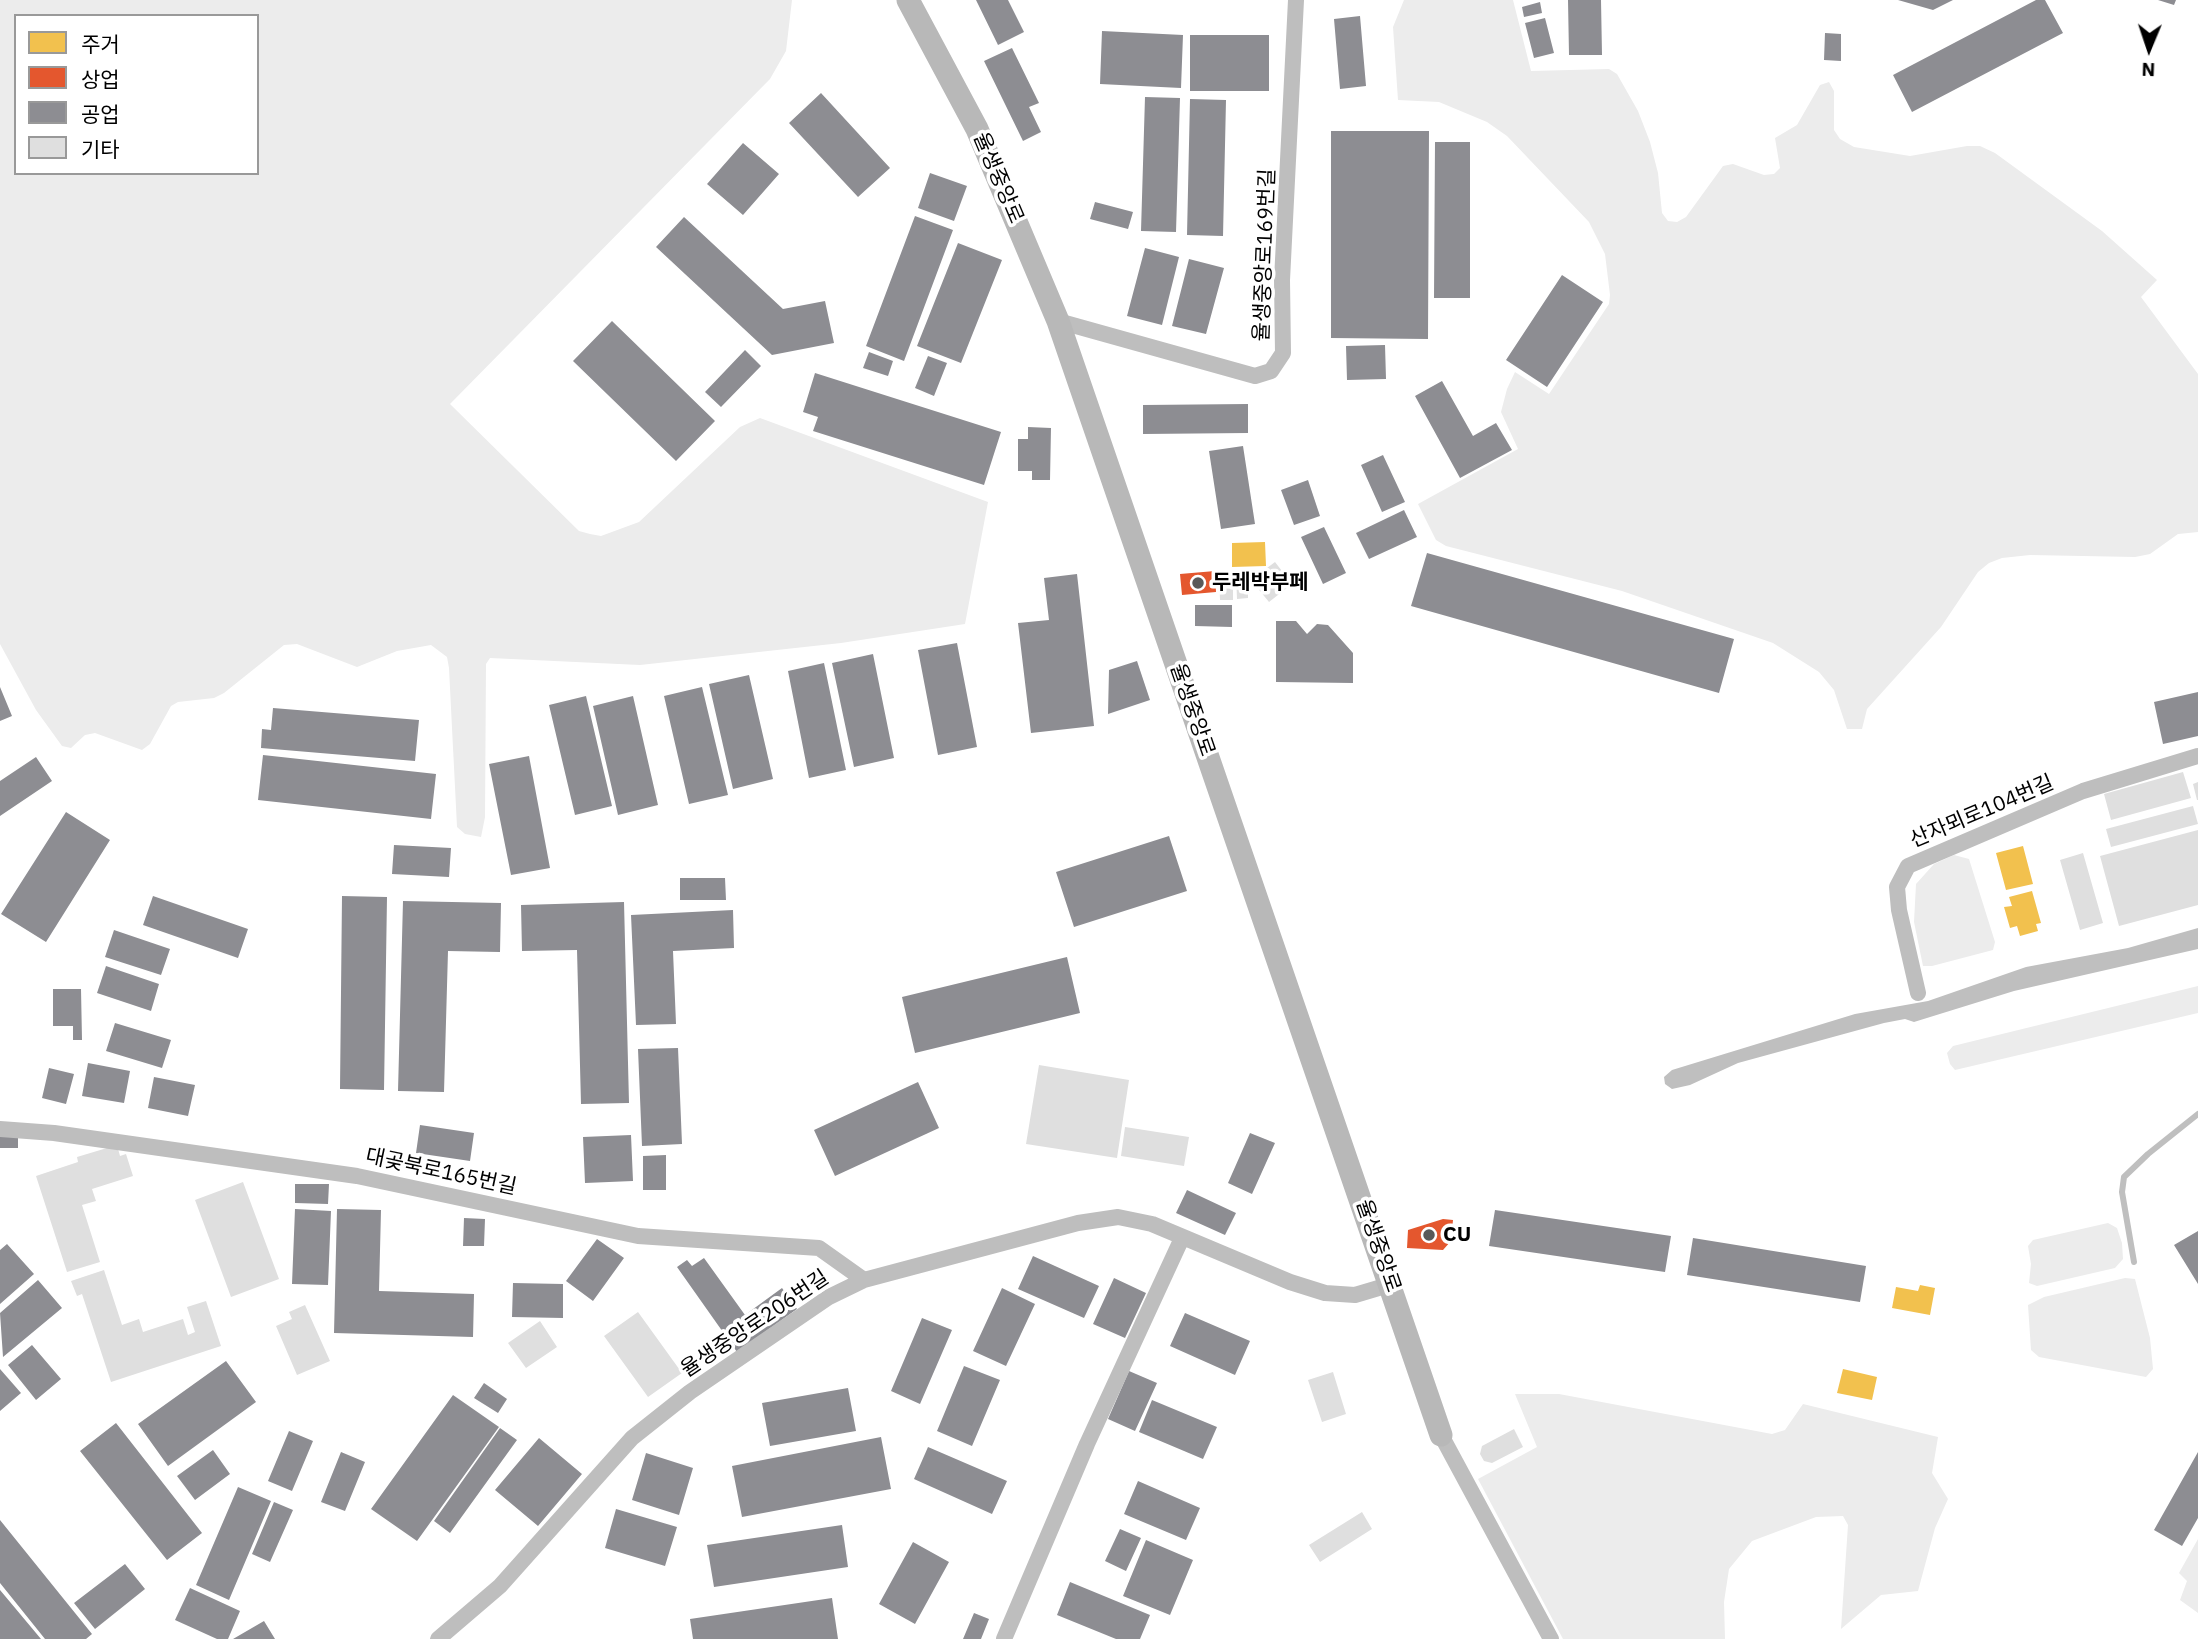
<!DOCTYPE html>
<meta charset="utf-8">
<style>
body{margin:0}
#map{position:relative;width:2198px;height:1639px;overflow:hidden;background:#fff;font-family:"IBM Plex Sans","Noto Sans KR",sans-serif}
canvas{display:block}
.legend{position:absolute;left:14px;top:14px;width:245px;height:161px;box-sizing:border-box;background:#fff;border:2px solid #999;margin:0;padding:9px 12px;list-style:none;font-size:21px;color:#000}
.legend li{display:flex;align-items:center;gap:14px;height:35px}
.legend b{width:35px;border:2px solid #999}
.north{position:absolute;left:2114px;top:14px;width:70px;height:70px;-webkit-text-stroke:5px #fff;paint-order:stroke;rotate:182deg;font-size:19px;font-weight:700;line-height:28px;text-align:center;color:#000}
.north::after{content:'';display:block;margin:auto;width:24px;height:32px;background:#000;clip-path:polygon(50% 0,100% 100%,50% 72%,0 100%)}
</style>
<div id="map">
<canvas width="2198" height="1639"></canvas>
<ul class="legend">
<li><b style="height:19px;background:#f2c14e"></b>주거</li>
<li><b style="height:19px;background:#e4572e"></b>상업</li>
<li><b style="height:19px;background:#8d8d92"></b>공업</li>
<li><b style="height:19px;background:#dfdfdf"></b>기타</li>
</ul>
<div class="north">N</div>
</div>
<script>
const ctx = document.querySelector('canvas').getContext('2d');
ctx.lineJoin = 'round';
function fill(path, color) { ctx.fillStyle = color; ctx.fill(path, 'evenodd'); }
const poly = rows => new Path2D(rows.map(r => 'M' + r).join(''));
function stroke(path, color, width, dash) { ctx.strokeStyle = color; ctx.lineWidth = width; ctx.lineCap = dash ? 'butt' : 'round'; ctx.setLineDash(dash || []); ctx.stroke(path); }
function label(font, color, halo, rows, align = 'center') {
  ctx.font = font + ' "IBM Plex Sans","Noto Sans KR",sans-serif'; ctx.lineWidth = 7; ctx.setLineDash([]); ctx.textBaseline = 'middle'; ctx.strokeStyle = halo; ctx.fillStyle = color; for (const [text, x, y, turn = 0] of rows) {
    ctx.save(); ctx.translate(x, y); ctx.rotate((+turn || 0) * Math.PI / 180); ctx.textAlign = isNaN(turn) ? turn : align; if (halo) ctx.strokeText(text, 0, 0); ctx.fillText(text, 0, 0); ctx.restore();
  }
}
const green = poly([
 [0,0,792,0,786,51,770,79,450,404,579,531,590,534,601,536,639,522,740,427,760,418,988,502,965,624,841,643,640,665,490,658,486,664,485,817,481,837,465,834,457,827,449,668,447,657,431,645,397,651,357,667,297,644,284,645,224,693,214,698,178,702,171,706,150,744,142,750,95,733,85,735,71,748,62,746,36,710,0,644],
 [16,16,257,16,257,173,16,173],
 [1404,0,1513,0,1531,71,1609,69,1617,74,1638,111,1650,142,1658,173,1662,213,1668,221,1677,222,1686,217,1723,166,1733,164,1764,175,1774,174,1780,168,1775,138,1797,125,1820,85,1829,82,1834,91,1834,130,1840,139,1854,147,1910,156,1967,146,1980,146,1995,153,2102,231,2157,280,2141,297,2198,374,2198,532,2178,534,2150,554,2135,557,2030,555,2002,558,1989,563,1978,572,1941,627,1867,709,1862,729,1847,729,1834,690,1819,672,1773,643,1622,591,1446,546,1436,540,1418,504,1518,449,1501,412,1507,389,1515,372,1549,394,1609,304,1610,295,1605,254,1589,222,1507,136,1487,122,1439,102,1398,100,1393,27],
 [1954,855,1969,859,1995,942,1993,950,1932,966,1923,966,1914,922,1916,884,1934,864],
 [2198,986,2198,1013,1955,1070,1950,1064,1947,1053,1953,1046],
 [2108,1223,2117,1228,2122,1243,2123,1259,2115,1268,2037,1286,2029,1283,2031,1264,2028,1246,2033,1240],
 [2125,1278,2135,1279,2150,1338,2153,1369,2146,1377,2039,1357,2031,1350,2028,1305,2044,1297],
 [1515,1394,1559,1394,1772,1434,1785,1430,1803,1404,1938,1437,1932,1473,1948,1499,1935,1528,1918,1591,1881,1595,1841,1629,1848,1525,1843,1516,1816,1517,1752,1541,1729,1569,1724,1602,1725,1639,1563,1639,1478,1479,1537,1447],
 [2198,1539,2198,1613,2180,1600,2187,1581,2179,1573]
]);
const water = poly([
 [2198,928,2198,949,2014,991,1914,1022,1905,1019,1884,1023,1738,1063,1690,1085,1672,1089,1665,1084,1664,1077,1672,1070,1855,1014,1928,1001,2026,967,2128,948]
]);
const homes = poly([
 [1265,542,1266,566,1232,567,1232,543],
 [2023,846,2033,884,2006,890,1996,853],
 [2032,891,2041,923,2036,924,2038,931,2020,936,2017,926,2010,928,2004,907,2012,906,2009,897],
 [1920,1285,1935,1288,1930,1315,1892,1308,1896,1287,1918,1291],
 [1843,1369,1877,1377,1872,1400,1837,1393]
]);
const shops = poly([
 [1215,571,1216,592,1182,595,1180,574],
 [1443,1219,1453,1220,1451,1241,1443,1250,1407,1248,1408,1230]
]);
const industry = poly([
 [976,0,1008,0,1024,32,998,45],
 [1568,0,1601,0,1602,55,1569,55],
 [1898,0,1953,0,1933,10],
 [2036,0,2045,0,2063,33,1912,112,1893,75],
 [2158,0,2176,0,2174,5],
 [1540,2,1542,13,1524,17,1522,7],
 [1360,16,1366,86,1340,89,1334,19],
 [1545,18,1554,53,1534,58,1525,23],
 [1102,31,1183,35,1181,88,1100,84],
 [1825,33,1841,34,1841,61,1824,60],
 [1190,35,1269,35,1269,91,1190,91],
 [1012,48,1039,103,1029,107,1041,132,1023,141,984,61],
 [821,93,890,168,858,197,789,123],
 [1145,97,1180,98,1176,232,1141,231],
 [1190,99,1226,100,1223,236,1187,235],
 [1331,131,1429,131,1428,339,1331,338],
 [1435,142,1470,142,1470,298,1434,298],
 [743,143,779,174,743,215,707,184],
 [930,173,967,186,954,221,918,208],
 [1095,202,1133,212,1128,229,1090,219],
 [915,216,953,230,904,361,866,346],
 [684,217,783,309,825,301,834,343,772,355,656,247],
 [958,243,1002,260,961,363,917,346],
 [1145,248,1179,257,1162,325,1127,316],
 [1189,259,1224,268,1206,334,1172,326],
 [1562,275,1603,302,1547,387,1506,360],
 [612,321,715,421,676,461,573,361],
 [1385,345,1386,379,1347,380,1346,346],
 [745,350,761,366,721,407,705,392],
 [869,352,893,361,888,376,863,368],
 [928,356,947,363,934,396,915,388],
 [815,373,1001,432,984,485,813,431,818,417,803,412],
 [1442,381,1473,436,1496,423,1512,450,1460,478,1415,396],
 [1248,404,1248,433,1143,434,1143,405],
 [1028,427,1051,428,1050,480,1032,480,1032,471,1018,471,1018,439,1028,439],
 [1243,446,1255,524,1221,529,1209,451],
 [1383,455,1405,502,1382,512,1361,465],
 [1308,480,1320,516,1294,525,1281,490],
 [1404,510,1417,537,1369,559,1356,533],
 [1324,527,1346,573,1323,584,1301,537],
 [1427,553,1734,639,1719,693,1411,606],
 [1077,574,1094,726,1031,733,1018,623,1049,620,1044,578],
 [1195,605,1232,605,1232,627,1195,626],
 [1276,621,1296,621,1307,634,1317,624,1328,625,1353,653,1353,683,1276,682],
 [957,643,977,747,938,755,918,650],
 [873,654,894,758,854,767,832,663],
 [1137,661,1150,700,1108,714,1109,670],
 [824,663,846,770,809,778,788,671],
 [749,675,773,779,733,789,709,684],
 [0,687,12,716,0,721],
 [702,687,728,795,689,804,664,696],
 [2198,692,2198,736,2163,744,2154,702],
 [586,696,612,806,575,815,549,705],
 [633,696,658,805,618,815,593,706],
 [273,708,419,720,415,761,261,748,262,729,271,730],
 [263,755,436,774,431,819,258,800],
 [529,756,550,868,511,875,489,764],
 [36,757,52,781,0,816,0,781],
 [66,812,110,840,46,942,1,914],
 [1169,836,1187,891,1074,927,1056,872],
 [394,845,451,848,449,877,392,874],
 [680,878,725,878,726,900,680,900],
 [153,896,248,929,238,958,143,925],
 [342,896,387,897,384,1090,340,1089],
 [403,901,501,903,500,952,448,951,444,1092,398,1091],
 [624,902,629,1103,581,1104,577,950,522,951,521,905],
 [733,910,734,948,673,951,676,1024,636,1025,631,915],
 [114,930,170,949,161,975,105,957],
 [1067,957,1080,1013,915,1053,902,997],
 [106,966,159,984,151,1011,97,993],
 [53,989,81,989,82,1040,73,1040,73,1026,53,1026],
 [115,1023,171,1040,162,1068,106,1051],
 [678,1048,682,1144,642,1146,638,1049],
 [88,1063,130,1071,124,1103,82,1096],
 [49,1068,74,1074,66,1104,42,1098],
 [154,1077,195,1085,188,1116,148,1108],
 [918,1082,939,1128,835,1176,814,1130],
 [420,1125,474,1133,470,1161,416,1153],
 [1250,1133,1275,1143,1252,1194,1228,1183],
 [631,1135,633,1181,585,1183,583,1137],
 [0,1136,18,1136,18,1148,0,1148],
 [666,1155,666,1190,643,1190,643,1156],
 [295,1184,329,1184,328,1204,295,1203],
 [1187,1190,1236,1213,1225,1235,1176,1213],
 [295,1209,331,1211,328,1285,292,1284],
 [337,1209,381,1210,379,1291,474,1294,473,1337,334,1333],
 [1495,1210,1671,1236,1665,1272,1489,1246],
 [464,1218,485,1219,484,1246,463,1246],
 [2198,1231,2198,1284,2174,1245],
 [1693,1238,1866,1266,1860,1302,1687,1275],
 [597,1239,624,1258,593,1301,566,1281],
 [7,1244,34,1274,0,1304,0,1250],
 [1033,1256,1099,1286,1084,1318,1018,1289],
 [704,1258,745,1315,782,1288,797,1309,737,1352,677,1267,687,1260,692,1266],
 [1114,1278,1146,1293,1125,1338,1093,1324],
 [38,1280,62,1308,3,1357,0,1313],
 [513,1283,563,1284,563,1318,512,1317],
 [1002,1288,1035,1304,1006,1366,973,1351],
 [1185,1313,1250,1341,1235,1375,1170,1346],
 [922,1318,952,1330,920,1404,891,1391],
 [32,1345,61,1379,36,1400,8,1365],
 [226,1361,256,1402,168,1466,138,1424],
 [964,1366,1000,1380,972,1446,937,1431],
 [0,1369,21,1393,0,1411],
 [1129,1371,1157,1383,1135,1431,1108,1419],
 [484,1383,507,1399,498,1413,474,1398],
 [848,1388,856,1431,770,1446,762,1403],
 [453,1395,499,1427,417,1541,371,1509],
 [1152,1400,1217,1427,1203,1459,1139,1432],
 [116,1423,202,1533,167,1560,80,1451],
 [500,1428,517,1440,450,1533,434,1521],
 [289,1431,313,1441,292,1491,268,1481],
 [881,1437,891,1489,742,1517,732,1466],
 [539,1438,582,1474,538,1526,495,1490],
 [928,1447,1007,1481,992,1514,914,1479],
 [213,1450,230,1474,195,1500,177,1476],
 [341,1452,365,1462,345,1511,321,1502],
 [2198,1452,2198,1518,2182,1546,2154,1530],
 [646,1453,693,1468,679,1515,632,1500],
 [1138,1481,1200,1508,1186,1540,1124,1514],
 [238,1487,271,1501,229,1600,196,1585],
 [274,1502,293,1510,270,1562,252,1554],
 [616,1509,677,1527,665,1566,605,1548],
 [0,1520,92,1634,86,1639,45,1639,0,1583],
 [842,1525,848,1567,714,1587,707,1545],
 [1120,1529,1141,1538,1126,1571,1105,1561],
 [1146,1540,1193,1560,1170,1615,1123,1596],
 [913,1542,949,1562,915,1624,879,1604],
 [125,1564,145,1589,95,1629,74,1603],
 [1070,1582,1150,1615,1140,1639,1116,1639,1057,1615],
 [190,1588,240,1611,228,1639,217,1639,175,1620],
 [0,1590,41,1639,0,1639],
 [832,1598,838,1639,693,1639,690,1619],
 [974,1613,989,1619,981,1639,963,1639],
 [264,1621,275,1639,233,1639]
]);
const stream = poly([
 [2134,1262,2122,1192,2124,1177,2148,1154,2198,1114]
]);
const building = poly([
 [1275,562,1292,584,1269,602,1251,580],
 [1233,572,1233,600,1220,600,1219,573],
 [1236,574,1248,574,1248,598,1237,599],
 [2183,772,2191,798,2111,820,2104,794],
 [2198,782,2198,800,2197,800,2193,784],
 [2193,806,2198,824,2111,847,2106,829],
 [2198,830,2198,905,2119,926,2100,856],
 [2083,853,2103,923,2080,930,2060,860],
 [1039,1065,1129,1080,1117,1158,1026,1144],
 [1125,1127,1189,1137,1184,1166,1121,1156],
 [117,1145,120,1156,126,1154,133,1176,92,1189,96,1201,82,1205,100,1262,67,1272,36,1176,78,1162,77,1157],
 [243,1182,279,1279,231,1297,195,1200],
 [104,1270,122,1325,139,1319,143,1332,183,1319,188,1335,195,1332,187,1307,206,1301,221,1346,111,1382,82,1294,77,1296,71,1281],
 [305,1305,330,1361,297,1375,276,1326,292,1319,289,1312],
 [638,1312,682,1373,648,1397,604,1336],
 [540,1321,557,1347,526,1368,508,1343],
 [1333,1372,1346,1414,1322,1422,1308,1380],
 [1514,1429,1523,1447,1492,1463,1484,1461,1480,1454,1482,1446],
 [1362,1512,1372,1529,1320,1562,1309,1545]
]);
const street = poly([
 [1058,321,1255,376,1271,371,1283,353,1282,280,1296,0],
 [1918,993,1899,910,1897,887,1908,866,2083,791,2198,756],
 [0,1129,54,1133,357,1176,638,1236,819,1248,864,1280],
 [1441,1435,1551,1639],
 [438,1639,500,1586,632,1438,690,1392,829,1297,864,1280,1078,1223,1118,1217,1152,1224,1290,1282,1325,1293,1355,1295,1392,1284],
 [1004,1639,1087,1444,1182,1238]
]);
const secondary = poly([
 [908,0,977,129,1058,321,1441,1435]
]);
const markers = [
 [1198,583,7,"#595959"],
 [1429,1235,7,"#595959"]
];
const streetNames = [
 ["율생중앙로",998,178,67],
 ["율생중앙로169번길",1265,255,-88],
 ["율생중앙로",1192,710,71],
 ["산자뫼로104번길",1982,812,-23],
 ["대곶북로165번길",441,1172,12],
 ["율생중앙로",1378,1246,71],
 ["율생중앙로206번길",755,1324,-34]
];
const poiNames = [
 ["두레박부페",1212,583],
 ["CU",1443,1235]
];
fill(green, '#ececec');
fill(water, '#bfbfbf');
fill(homes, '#f2c14e');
fill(shops, '#e4572e');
fill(industry, '#8d8d92');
stroke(stream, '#bfbfbf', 6);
fill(building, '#dfdfdf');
stroke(street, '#bebebe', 16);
stroke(secondary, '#b8b8b8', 23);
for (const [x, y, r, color] of markers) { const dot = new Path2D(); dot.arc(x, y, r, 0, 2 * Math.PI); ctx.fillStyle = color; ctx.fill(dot); stroke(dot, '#fff', 2.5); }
label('21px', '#000', '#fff', streetNames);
label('bold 21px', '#000', '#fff', poiNames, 'left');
</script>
